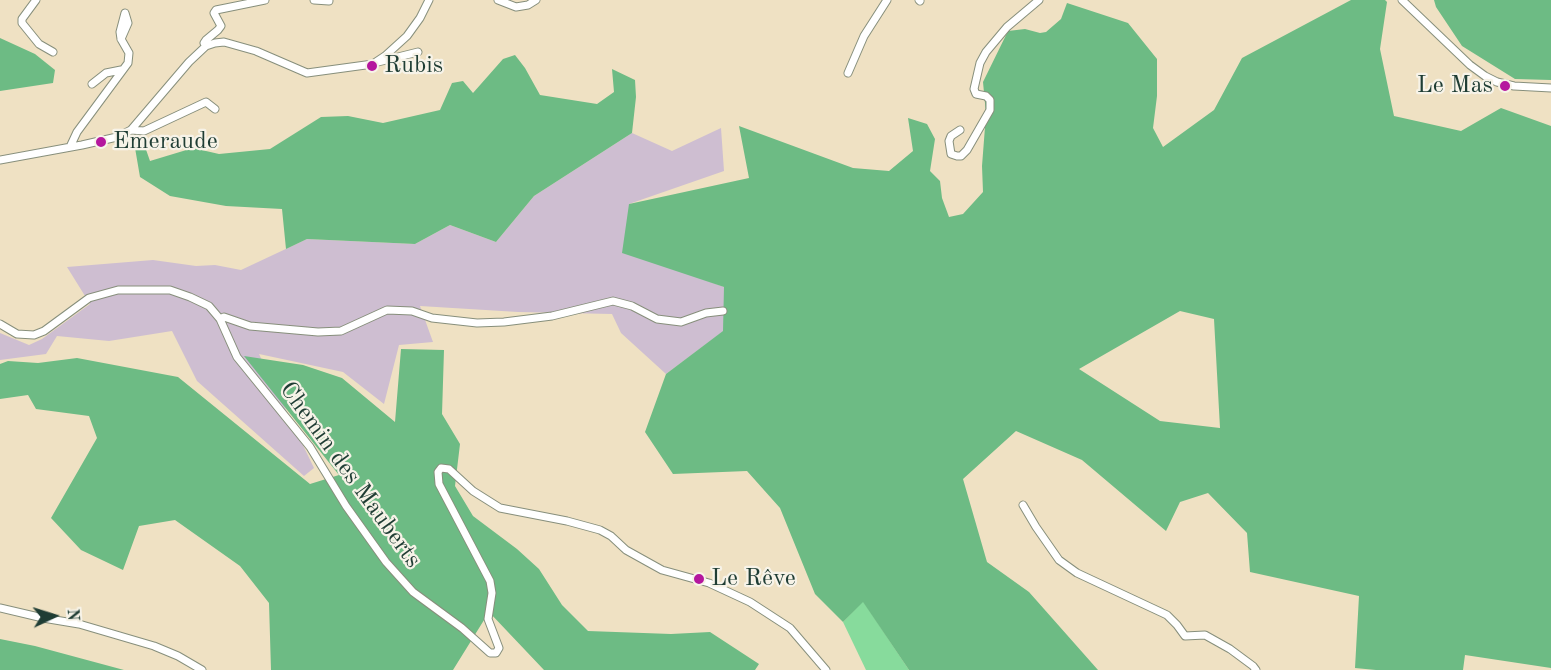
<!DOCTYPE html>
<meta charset="utf-8">
<style>
body{margin:0}
#map{position:relative;width:1551px;height:670px;overflow:hidden;background:#efe1c3;font-family:"Old Standard TT",serif}
canvas{display:block}
.north{position:absolute;left:24px;top:586px;width:60px;height:60px;-webkit-text-stroke:4px #f7f3e8;paint-order:stroke;rotate:86deg;font-size:16px;font-weight:700;line-height:24px;text-align:center;color:#1f3d34}
.north::after{content:'';display:block;margin:auto;width:21px;height:27px;background:#1f3d34;clip-path:polygon(50% 0,100% 100%,50% 72%,0 100%)}
</style>
<div id="map">
<canvas width="1551" height="670"></canvas>
<div class="north">N</div>
</div>
<script>
const ctx = document.querySelector('canvas').getContext('2d');
ctx.lineJoin = 'round';
function fill(path, color) { ctx.fillStyle = color; ctx.fill(path, 'evenodd'); }
const poly = rows => new Path2D(rows.map(r => 'M' + r).join(''));
function stroke(path, color, width, dash) { ctx.strokeStyle = color; ctx.lineWidth = width; ctx.lineCap = dash ? 'butt' : 'round'; ctx.setLineDash(dash || []); ctx.stroke(path); }
function label(font, color, halo, rows, align = 'center') {
  ctx.font = font + ' "Old Standard TT",serif'; ctx.lineWidth = 4.5; ctx.setLineDash([]); ctx.textBaseline = 'middle'; ctx.strokeStyle = halo; ctx.fillStyle = color; for (const [text, x, y, turn = 0] of rows) {
    ctx.save(); ctx.translate(x, y); ctx.rotate((+turn || 0) * Math.PI / 180); ctx.textAlign = isNaN(turn) ? turn : align; if (halo) ctx.strokeText(text, 0, 0); ctx.fillText(text, 0, 0); ctx.restore();
  }
}
const industrial = poly([
 [721,128,724,171,629,204,692,275,724,287,724,331,666,374,621,333,612,314,518,312,420,306,433,342,399,345,384,404,343,372,259,354,314,468,304,476,197,381,172,331,109,341,57,336,46,354,0,360,0,333,29,345,42,339,90,304,67,267,153,260,196,266,215,265,241,270,307,239,415,244,450,225,496,242,534,196,632,133,672,151]
]);
const green = poly([
 [863,601,909,670,866,670,843,622]
]);
const forest = poly([
 [1351,0,1385,0,1387,2,1380,49,1394,116,1461,131,1501,108,1551,126,1551,668,1465,655,1463,670,1376,670,1355,668,1359,596,1250,572,1247,533,1208,493,1180,502,1166,531,1082,460,1016,431,963,479,987,562,1029,592,1098,670,909,670,863,602,843,622,815,594,780,508,747,471,673,474,645,432,666,374,723,331,724,287,622,253,629,204,749,178,739,126,853,168,889,171,913,151,908,118,927,124,935,139,930,171,940,181,942,198,949,217,963,214,983,192,982,166,986,114,983,82,1008,31,1025,29,1040,33,1046,32,1061,19,1067,3,1128,23,1157,59,1157,96,1153,128,1163,147,1214,110,1242,58],
 [1180,311,1214,319,1220,428,1160,421,1079,369],
 [1434,0,1551,0,1551,80,1515,79,1462,46,1436,7],
 [0,38,35,54,55,70,53,83,0,91],
 [515,55,525,68,540,95,597,104,614,92,612,69,635,80,636,97,632,133,534,196,496,242,450,225,415,244,307,239,286,249,282,209,226,206,170,196,140,177,134,142,143,141,150,161,193,148,219,154,270,149,321,117,348,116,383,123,440,110,452,83,463,81,473,93,503,59],
 [401,349,444,350,442,414,460,444,455,486,473,516,517,549,539,569,562,605,588,631,671,634,710,632,759,664,755,670,544,670,489,612,453,670,271,670,269,603,240,566,175,520,139,526,123,570,81,550,51,518,97,438,89,416,36,409,28,395,0,399,0,364,8,361,38,363,77,358,178,377,310,484,339,475,244,356,303,365,342,378,395,422],
 [0,639,35,646,124,670,0,670]
]);
const street = poly([
 [36,0,22,19,22,23,39,44,53,52],
 [314,0,329,1],
 [498,0,516,7,528,5,536,0],
 [919,0,920,1],
 [1402,0,1470,65,1485,76,1497,82,1514,86,1551,88],
 [206,46,204,43,206,40,218,30,221,26,214,13,216,10,265,0],
 [378,62,418,52],
 [848,73,864,36,887,0],
 [92,84,106,73,121,70],
 [131,130,144,131,206,102,215,109],
 [960,130,951,136,949,141,951,154,957,156,961,156,967,150,990,110,990,100,986,96,976,94,974,89,980,63,986,52,1007,27,1039,0],
 [70,147,77,132,128,63,129,53,121,39,120,32,125,13,128,23,121,39],
 [0,160,82,145,117,137,131,130,189,62,206,46,215,43,224,42,256,51,307,73,373,64,385,56,407,36,420,18,429,0],
 [220,319,224,317,250,326,318,332,341,331,387,310,412,311,432,318,477,323,504,322,552,316,613,301,632,306,657,319,681,322,706,313,723,311],
 [0,324,17,334,34,335,44,331,89,298,118,290,170,290,190,297,209,306,220,319,237,357,310,447,346,506,386,562,413,592,462,628,490,653,496,653,499,648,488,619,492,593,490,581,439,484,438,472,441,468,449,469,473,491,500,508,567,521,600,530,611,536,626,550,662,570,709,583,750,602,790,628,826,670],
 [1023,505,1036,527,1059,560,1077,573,1167,615,1177,625,1185,636,1205,635,1230,649,1253,666,1256,670],
 [0,608,43,618,79,624,154,646,178,656,202,670]
]);
const markers = [
 [372,66,6,"#b5179e"],
 [1505,86,6,"#b5179e"],
 [101,142,6,"#b5179e"],
 [699,579,6,"#b5179e"]
];
const poiNames = [
 ["Rubis",384,66],
 ["Le Mas",1493,86,"right"],
 ["Emeraude",113,142],
 ["Le Rêve",711,579]
];
const streetNames = [
 ["Chemin des Mauberts",350,475,54]
];
fill(industrial, '#cebed1');
fill(green, '#87db9c');
fill(forest, '#6dbb84');
stroke(street, '#878f7c', 9);
stroke(street, '#fff', 7);
for (const [x, y, r, color] of markers) { const dot = new Path2D(); dot.arc(x, y, r, 0, 2 * Math.PI); ctx.fillStyle = color; ctx.fill(dot); stroke(dot, '#f7f3e8', 2); }
label('24px', '#1f3d34', '#f7f3e8', poiNames, 'left');
label('24px', '#1f3d34', '#f7f3e8', streetNames);
</script>
